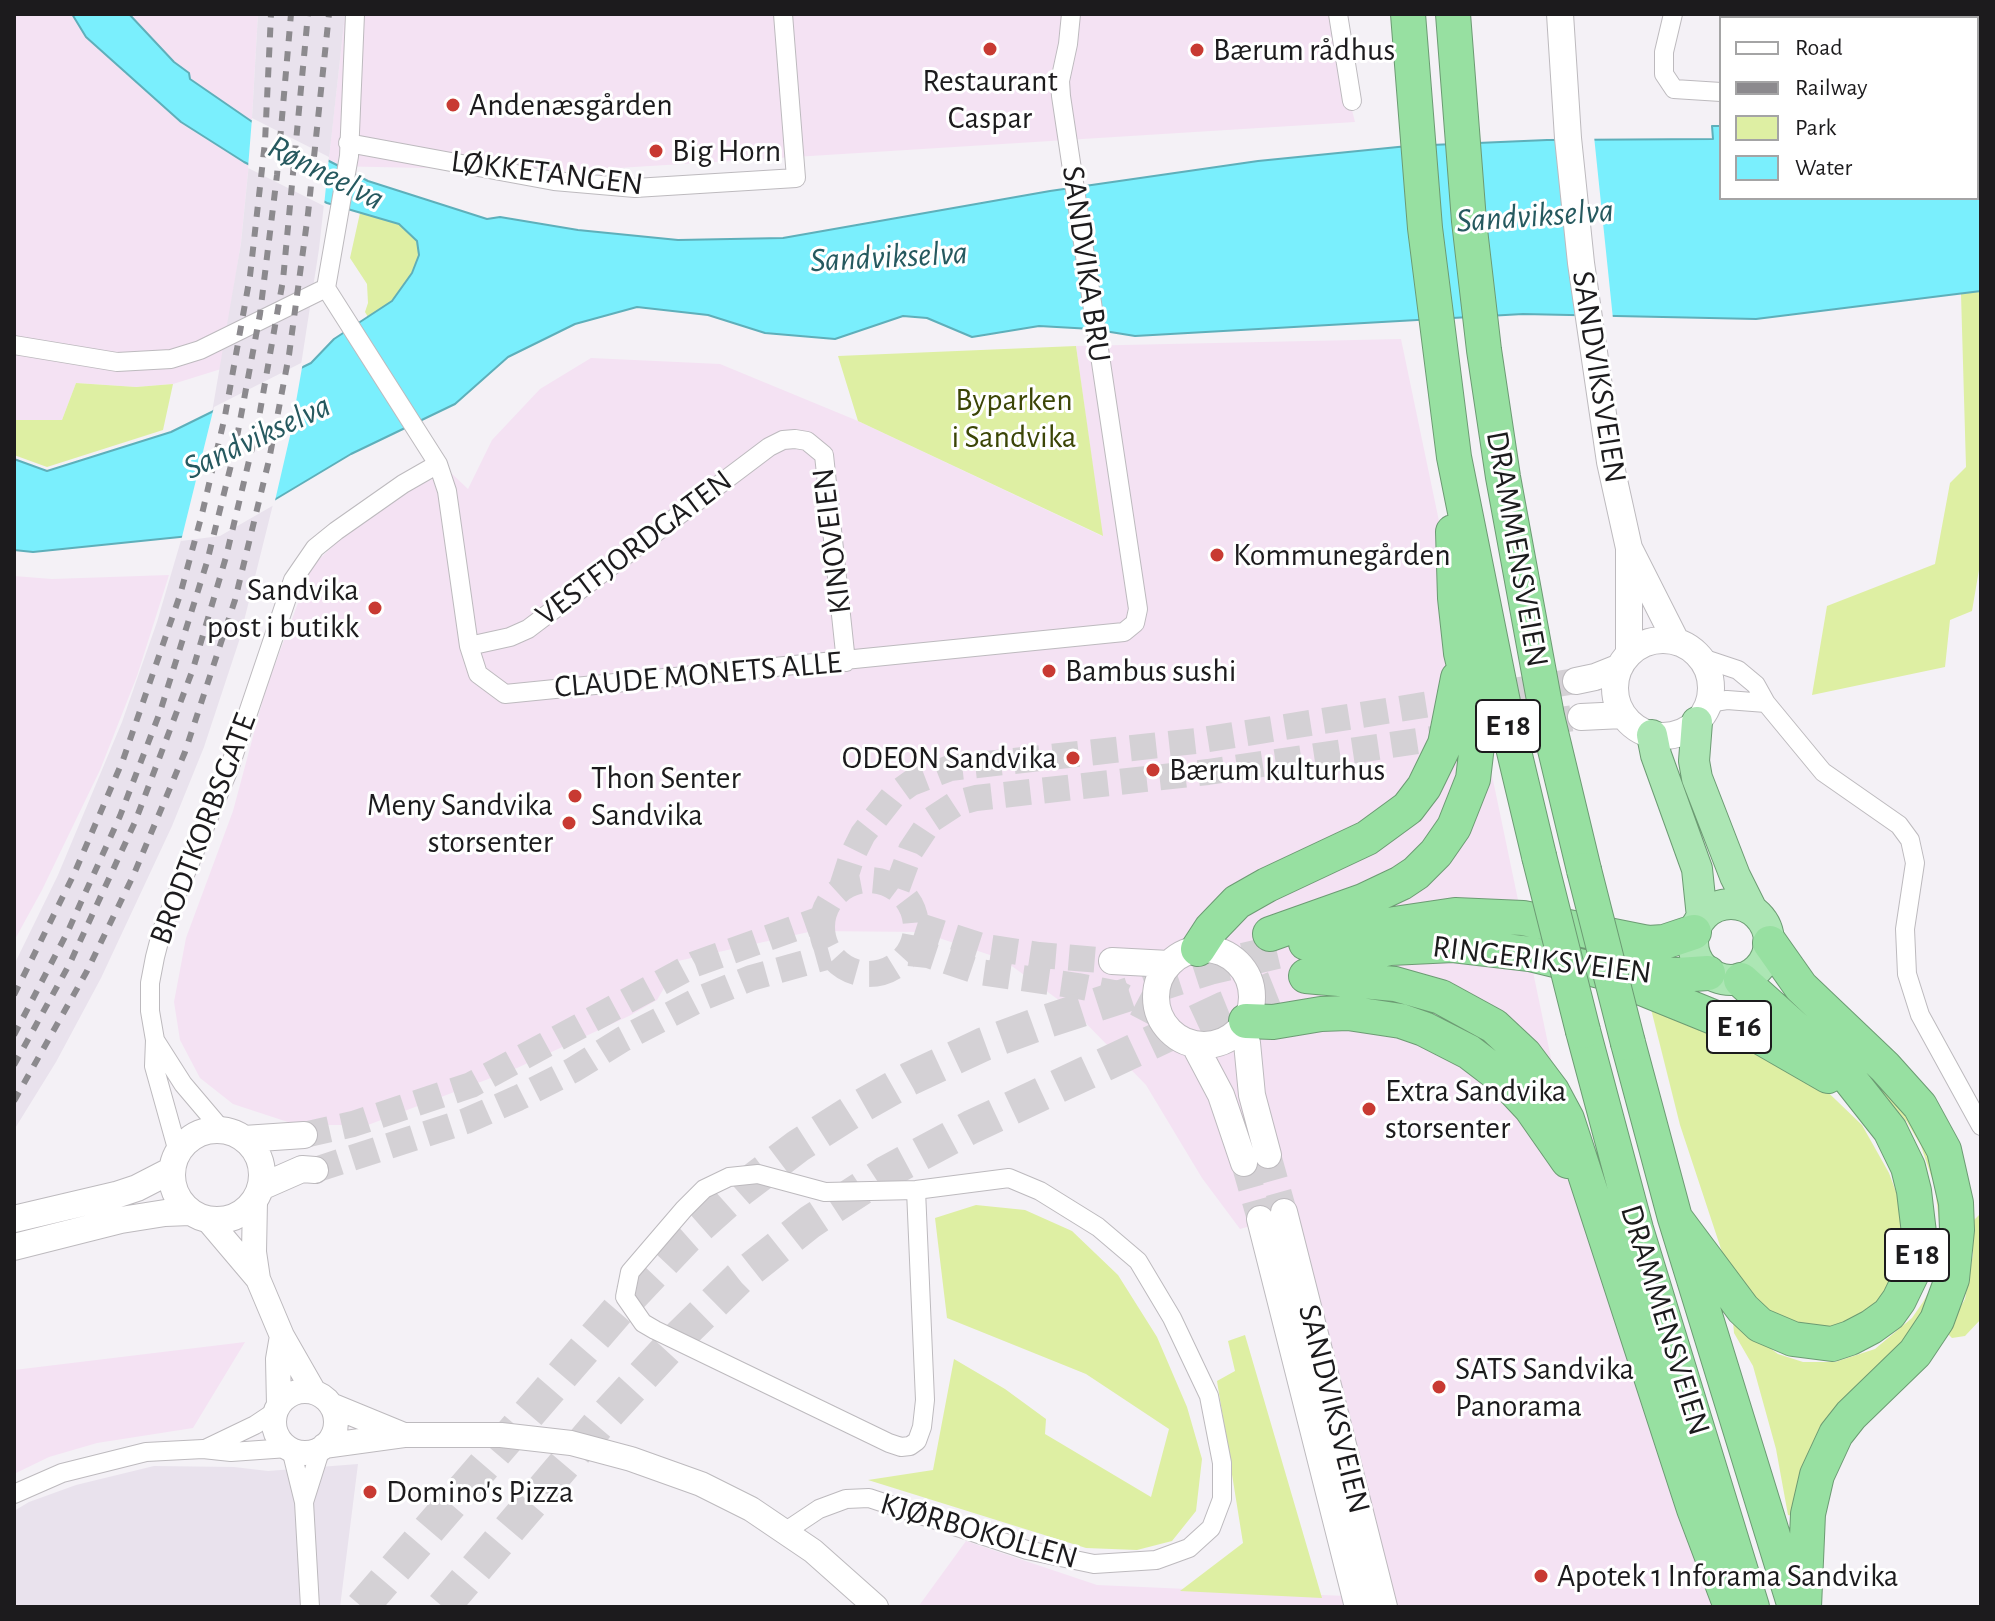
<!DOCTYPE html>
<meta charset="utf-8">
<style>
body{margin:0}
#map{position:relative;width:1995px;height:1621px;overflow:hidden;background:#f4f1f6;font-family:"Alegreya Sans",sans-serif}
canvas{display:block}
.frame{position:absolute;inset:0;border:16px solid #1c1b1d;pointer-events:none}
.legend{position:absolute;left:1719px;top:16px;width:260px;height:184px;box-sizing:border-box;background:#fff;border:2px solid #a4a4a5;margin:0;padding:10px 14px;list-style:none;font-size:24px;color:#1c1b1d}
.legend li{display:flex;align-items:center;gap:16px;height:40px}
.legend b{width:40px;border:2px solid #a4a4a5}
</style>
<div id="map">
<canvas width="1995" height="1621"></canvas>
<div class="frame"></div>
<ul class="legend">
<li><b style="height:10px;background:#fff"></b>Road</li>
<li><b style="height:10px;background:#8c8a8e"></b>Railway</li>
<li><b style="height:22px;background:#deefa3"></b>Park</li>
<li><b style="height:22px;background:#7aeffd"></b>Water</li>
</ul>
</div>
<script>
const ctx = document.querySelector('canvas').getContext('2d');
ctx.lineJoin = 'round';
function fill(path, color) { ctx.fillStyle = color; ctx.fill(path, 'evenodd'); }
const poly = rows => new Path2D(rows.map(r => 'M' + r).join(''));
function stroke(path, color, width, dash) { ctx.strokeStyle = color; ctx.lineWidth = width; ctx.lineCap = dash ? 'butt' : 'round'; ctx.setLineDash(dash || []); ctx.stroke(path); }
function label(font, color, halo, rows, align = 'center') {
  ctx.font = font + ' "Alegreya Sans",sans-serif'; ctx.lineWidth = 6; ctx.setLineDash([]); ctx.textBaseline = 'middle'; ctx.strokeStyle = halo; ctx.fillStyle = color; for (const [text, x, y, turn = 0] of rows) {
    ctx.save(); ctx.translate(x, y); ctx.rotate((+turn || 0) * Math.PI / 180); ctx.textAlign = isNaN(turn) ? turn : align; if (halo) ctx.strokeText(text, 0, 0); ctx.fillText(text, 0, 0); ctx.restore();
  }
}
const commercial = poly([
 [14,14,258,14,250,153,241,243,221,369,173,384,136,387,76,383,62,420,14,420],
 [345,14,1328,14,1355,122,570,171,328,166],
 [1401,339,1561,1106,1721,1607,918,1607,966,1541,1097,1585,1391,1598,1294,1213,1240,1229,1202,1178,1146,1085,1074,1011,1002,959,921,932,813,931,669,963,667,983,657,1000,629,1016,517,1068,368,1125,297,1125,233,1104,200,1078,180,1040,174,1002,186,938,233,811,266,688,312,566,356,524,386,502,449,471,468,489,492,440,540,389,591,358,720,364,858,421,1102,536,1076,346],
 [169,575,137,676,100,770,42,890,14,941,14,576,52,579],
 [245,1342,193,1428,97,1443,49,1457,14,1474,14,1370]
]);
const built = poly([
 [258,14,345,14,319,249,290,436,239,641,204,747,172,826,101,978,56,1062,14,1130,14,965,58,875,122,722,157,622,189,513,210,424,241,243,250,153],
 [358,1464,340,1607,14,1607,14,1511,29,1502,76,1485,154,1466,234,1467,268,1471]
]);
const green = poly([
 [1815,14,1981,14,1981,115,1977,116,1977,18,1816,18],
 [360,213,399,224,417,241,419,255,412,273,392,301,368,317,365,312,368,303,367,284,350,258],
 [1981,291,1981,558,1972,611,1950,620,1945,667,1812,695,1827,606,1935,564,1950,483,1966,467,1961,294],
 [1076,346,1103,536,858,421,838,356],
 [76,383,136,387,173,384,163,430,47,467,14,455,14,420,62,420],
 [1650,1005,1811,1076,1862,1125,1889,1173,1899,1200,1903,1229,1902,1251,1896,1274,1875,1306,1846,1326,1813,1331,1765,1312,1723,1255,1680,1125],
 [1879,1081,1918,1125,1946,1209,1938,1292,1793,1516,1788,1515,1776,1449,1753,1366,1734,1333,1733,1321,1778,1354,1803,1362,1835,1362,1875,1349,1912,1318,1923,1302,1933,1284,1941,1238,1935,1187,1921,1146,1907,1122,1877,1086,1876,1082],
 [976,1205,1025,1210,1072,1231,1118,1275,1157,1337,1187,1407,1202,1459,1196,1511,1172,1541,1137,1550,1086,1548,868,1480,933,1470,954,1359,1005,1389,1046,1419,1045,1434,1151,1497,1169,1429,1086,1374,947,1318,935,1218],
 [1981,1213,1981,1319,1965,1336,1952,1338,1946,1332,1965,1299,1973,1254,1972,1222],
 [1245,1335,1322,1598,1180,1591,1243,1543,1217,1381,1235,1371,1228,1341]
]);
const water = poly([
 [72,14,129,14,174,62,189,73,190,79,251,121,368,181,487,219,500,217,578,230,678,240,783,238,1050,191,1258,161,1408,146,1547,140,1713,139,1712,126,1721,126,1721,198,1977,198,1977,116,1981,115,1981,291,1756,319,1523,314,1135,336,1092,329,1039,326,972,337,927,318,903,316,835,339,765,333,708,315,637,307,575,324,508,357,455,404,351,454,219,533,33,552,14,550,14,459,47,471,171,432,311,363,334,339,392,301,412,273,419,255,417,241,399,224,327,203,244,162,181,122,86,37,72,14]
]);
const pier = poly([
 [252,118,329,157,324,206,248,168],
 [1555,136,1594,136,1613,319,1575,318],
 [303,362,290,436,274,505,220,536,181,541,214,407]
]);
const ferry = poly([
 [1977,179,1981,179]
]);
const secondaryTunnel = poly([
 '822 927a47 47 0 1 1 94 0a47 47 0 1 1-94 0Z',
 [842,887,852,856,863,834,893,796,911,783,950,768,1196,741,1576,681],
 [897,888,911,850,931,820,957,803,976,798,1208,772,1581,717],
 [917,925,985,947,1039,955,1112,961],
 [909,953,928,955,979,972,1078,986,1119,994,1159,1015],
 [304,1135,353,1124,471,1085,695,964,821,919],
 [1268,1155,1284,1212],
 [1244,1163,1260,1219],
 [315,1170,466,1121,518,1098,573,1070,623,1039,702,998,751,978,830,956]
]);
const motorwayTunnel = poly([
 [362,1607,619,1309,686,1238,740,1190,798,1146,856,1109,909,1079,984,1044,1047,1021,1209,968,1277,952],
 [443,1607,603,1419,672,1344,738,1279,810,1222,885,1173,971,1127,1225,1008,1287,983]
]);
const minor = poly([
 [1338,14,1352,101],
 [1673,14,1664,52,1664,74,1674,89,1721,92],
 [1977,60,1981,60],
 [348,143,554,181,635,188,796,178,783,14],
 [326,288,438,464,447,491,469,646,478,674,505,694,1124,632,1135,623,1138,609,1061,96,1060,81,1068,44,1071,14],
 [326,288,349,156,355,14],
 [14,345,117,362,171,359,200,350,326,288],
 [469,646,510,637,528,629,769,447,783,440,795,439,807,441,824,455,846,662],
 [1699,657,1738,670,1756,685,1766,703,1823,772,1899,825,1910,840,1915,863,1905,929,1907,974,1920,1015,1981,1126],
 [1708,703,1727,700,1766,703],
 [155,1040,183,1084,222,1130],
 [178,1152,154,1066,155,1040,150,1011,150,983,155,957,162,930,229,769,293,580,315,548,336,531,403,484,438,464],
 [205,1449,255,1425,276,1411],
 [291,1449,304,1502,310,1607],
 [14,1494,62,1473,146,1452,203,1449,231,1452,288,1448],
 [304,1502,321,1448],
 [786,1531,819,1509,846,1499,869,1498,1027,1550,1094,1564,1156,1560,1189,1548,1211,1528,1222,1499,1222,1463,1209,1396,1172,1318,1138,1261,1098,1227,1040,1191,1009,1178,916,1190,825,1192,758,1174,729,1177,704,1189,684,1209,630,1272,625,1297,643,1323,655,1330,889,1443,901,1447,910,1446,917,1441,922,1427,925,1400,916,1190]
]);
const tertiary = poly([
 [255,1201,254,1252,258,1279,282,1336,314,1392],
 [208,1220,258,1279],
 '274 1422a31 31 0 1 1 62 0a31 31 0 1 1-62 0Z',
 [279,1405,278,1359,282,1336],
 [331,1405,404,1435],
 [324,1446,404,1435,501,1435,571,1443,631,1459,701,1484,751,1509,813,1551,876,1607]
]);
const secondary = poly([
 [1560,14,1568,138,1581,263,1610,462,1629,548,1676,641],
 '1615 688a48 48 0 1 1 96 0a48 48 0 1 1-96 0Z',
 [1629,654,1629,548],
 [1576,681,1595,677,1620,667],
 [1581,717,1623,715],
 '1156 997a48 48 0 1 1 96 0a48 48 0 1 1-96 0Z',
 [1112,961,1169,964],
 [1242,1028,1247,1043,1252,1095,1268,1155],
 [1194,1044,1221,1095,1244,1163],
 '172 1175a45 45 0 1 1 90 0a45 45 0 1 1-90 0Z',
 [244,1139,304,1135],
 [261,1187,302,1169,315,1170],
 [1284,1212,1384,1607],
 [14,1219,116,1195,137,1188,172,1170],
 [1260,1219,1358,1607],
 [14,1247,121,1220,165,1213,190,1212]
]);
const trunk = poly([
 [1697,722,1694,761,1697,778,1735,876,1752,910],
 [1652,735,1656,755,1697,869,1702,917],
 '1693 942a38 38 0 1 1 76 0a38 38 0 1 1-76 0Z'
]);
const motorway = poly([
 [1408,14,1425,228,1454,457,1507,722,1539,856],
 [1453,14,1469,221,1484,350,1503,477,1547,716,1584,870],
 [1270,934,1363,901,1401,883,1416,873,1436,853,1454,827,1473,779,1478,737,1474,707,1461,653,1455,598,1453,532],
 [1306,943,1354,930,1455,915,1523,918,1648,943,1664,942,1694,932],
 [1770,943,1801,987,1885,1067,1920,1106,1944,1150,1956,1203,1957,1230,1952,1279,1937,1320,1915,1353,1851,1415,1836,1434,1817,1475,1808,1514,1804,1607],
 [1198,949,1211,929,1237,902,1267,885,1367,838,1408,808,1424,787,1445,744,1458,678],
 [1317,971,1352,957,1390,948,1453,945,1530,954,1604,972,1678,975,1708,973],
 [1306,976,1395,984,1441,997,1494,1026,1525,1055,1552,1091,1567,1119,1694,1509,1731,1607],
 [1622,980,1755,1034,1828,1076],
 [1246,1021,1273,1022,1321,1014,1348,1013,1401,1021,1424,1029,1469,1052,1503,1078,1531,1108,1568,1161],
 [1583,1031,1636,1229,1752,1607],
 [1628,1043,1675,1218,1795,1607],
 [1675,1218,1743,1309,1760,1325,1793,1339,1832,1344,1850,1338,1871,1327,1889,1314,1899,1300,1914,1269,1919,1233,1914,1191,1908,1167,1890,1130,1845,1073,1741,980]
]);
const rail = poly([
 [14,995,74,874,123,760,180,595,202,514,225,416,250,276,265,142,271,14],
 [14,1035,68,931,120,816,160,712,207,562,234,453,260,314,277,175,291,14],
 [14,1065,70,963,135,822,193,669,226,557,258,423,283,280,308,14],
 [14,1101,87,971,134,874,185,752,235,600,269,460,289,355,308,214,329,14]
]);
const motorwayBridge = poly([
 [1539,856,1583,1031],
 [1584,870,1628,1043]
]);
const markers = [
 [990,49,8,"#c83a32"],
 [1197,50,8,"#c83a32"],
 [453,105,8,"#c83a32"],
 [656,151,8,"#c83a32"],
 [1217,555,8,"#c83a32"],
 [375,608,8,"#c83a32"],
 [1049,671,8,"#c83a32"],
 [1073,758,8,"#c83a32"],
 [1153,770,8,"#c83a32"],
 [575,796,8,"#c83a32"],
 [569,823,8,"#c83a32"],
 [1369,1109,8,"#c83a32"],
 [1439,1387,8,"#c83a32"],
 [370,1492,8,"#c83a32"],
 [1541,1576,8,"#c83a32"]
];
const shields = [
 [1508,726,64],
 [1739,1027,64],
 [1917,1255,64]
];
const shieldNames = [
 ["E 18",1508,726],
 ["E 16",1739,1027],
 ["E 18",1917,1255]
];
const poiNames = [
 ["Bærum rådhus",1213,50],
 ["Restaurant",990,81,"center"],
 ["Caspar",990,118,"center"],
 ["Andenæsgården",469,105],
 ["Big Horn",672,151],
 ["Kommunegården",1233,555],
 ["Sandvika",359,590,"right"],
 ["post i butikk",359,627,"right"],
 ["Bambus sushi",1065,671],
 ["ODEON Sandvika",1057,758,"right"],
 ["Bærum kulturhus",1169,770],
 ["Thon Senter",591,778],
 ["Sandvika",591,815],
 ["Meny Sandvika",553,805,"right"],
 ["storsenter",553,842,"right"],
 ["Extra Sandvika",1385,1091],
 ["storsenter",1385,1128],
 ["SATS Sandvika",1455,1369],
 ["Panorama",1455,1406],
 ["Domino's Pizza",386,1492],
 ["Apotek 1 Inforama Sandvika",1557,1576]
];
const streetNames = [
 ["LØKKETANGEN",547,173,7],
 ["SANDVIKA BRU",1086,264,82],
 ["SANDVIKSVEIEN",1599,377,81],
 ["KINOVEIEN",832,541,-97],
 ["VESTFJORDGATEN",634,548,-37],
 ["DRAMMENSVEIEN",1517,549,80],
 ["CLAUDE MONETS ALLE",698,675,-5],
 ["BRODTKORBSGATE",203,829,-69],
 ["RINGERIKSVEIEN",1542,960,7],
 ["DRAMMENSVEIEN",1665,1320,73],
 ["SANDVIKSVEIEN",1334,1409,76],
 ["KJØRBOKOLLEN",979,1531,16]
];
const parkNames = [
 ["Byparken",1014,400],
 ["i Sandvika",1014,437]
];
const waterNames = [
 ["Rønneelva",326,173,27],
 ["Sandvikselva",1535,216,-4],
 ["Sandvikselva",889,257,-3],
 ["Sandvikselva",257,437,-25]
];
fill(commercial, '#f4e2f3');
fill(built, '#e9e2ed');
fill(green, '#deefa3');
fill(water, '#7aeffd');
stroke(water, '#5eafba', 2);
fill(pier, '#f4f1f6');
stroke(ferry, '#26595f', 2, [10, 8]);
stroke(secondaryTunnel, '#d4d1d5', 26, [26, 13]);
stroke(motorwayTunnel, '#d4d1d5', 34, [34, 17]);
stroke(minor, '#bdbabe', 20);
stroke(tertiary, '#bdbabe', 26);
stroke(secondary, '#bdbabe', 28);
stroke(trunk, '#6c9b73', 32);
stroke(motorway, '#6c9b73', 36);
stroke(minor, '#fff', 18);
stroke(tertiary, '#fff', 24);
stroke(secondary, '#fff', 26);
stroke(trunk, '#ace6b4', 30);
stroke(motorway, '#97e0a1', 34);
stroke(rail, '#8c8a8e', 6, [10, 10]);
stroke(motorwayBridge, '#6c9b73', 36, []);
stroke(motorwayBridge, '#97e0a1', 34);
for (const [x, y, r, color] of markers) { const dot = new Path2D(); dot.arc(x, y, r, 0, 2 * Math.PI); ctx.fillStyle = color; ctx.fill(dot); stroke(dot, '#fff', 3); }
for (const [x, y, w] of shields) { const box = new Path2D(); box.roundRect(x - w / 2, y - 26, w, 52, 6); ctx.fillStyle = '#fff'; ctx.fill(box); stroke(box, '#1c1b1d', 2); }
label('bold 30px', '#1c1b1d', null, shieldNames);
label('32px', '#1c1b1d', '#fff', poiNames, 'left');
label('32px', '#1c1b1d', '#fff', streetNames);
label('32px', '#3b4506', '#fff', parkNames);
label('italic 34px', '#26595f', '#fff', waterNames);
</script>
